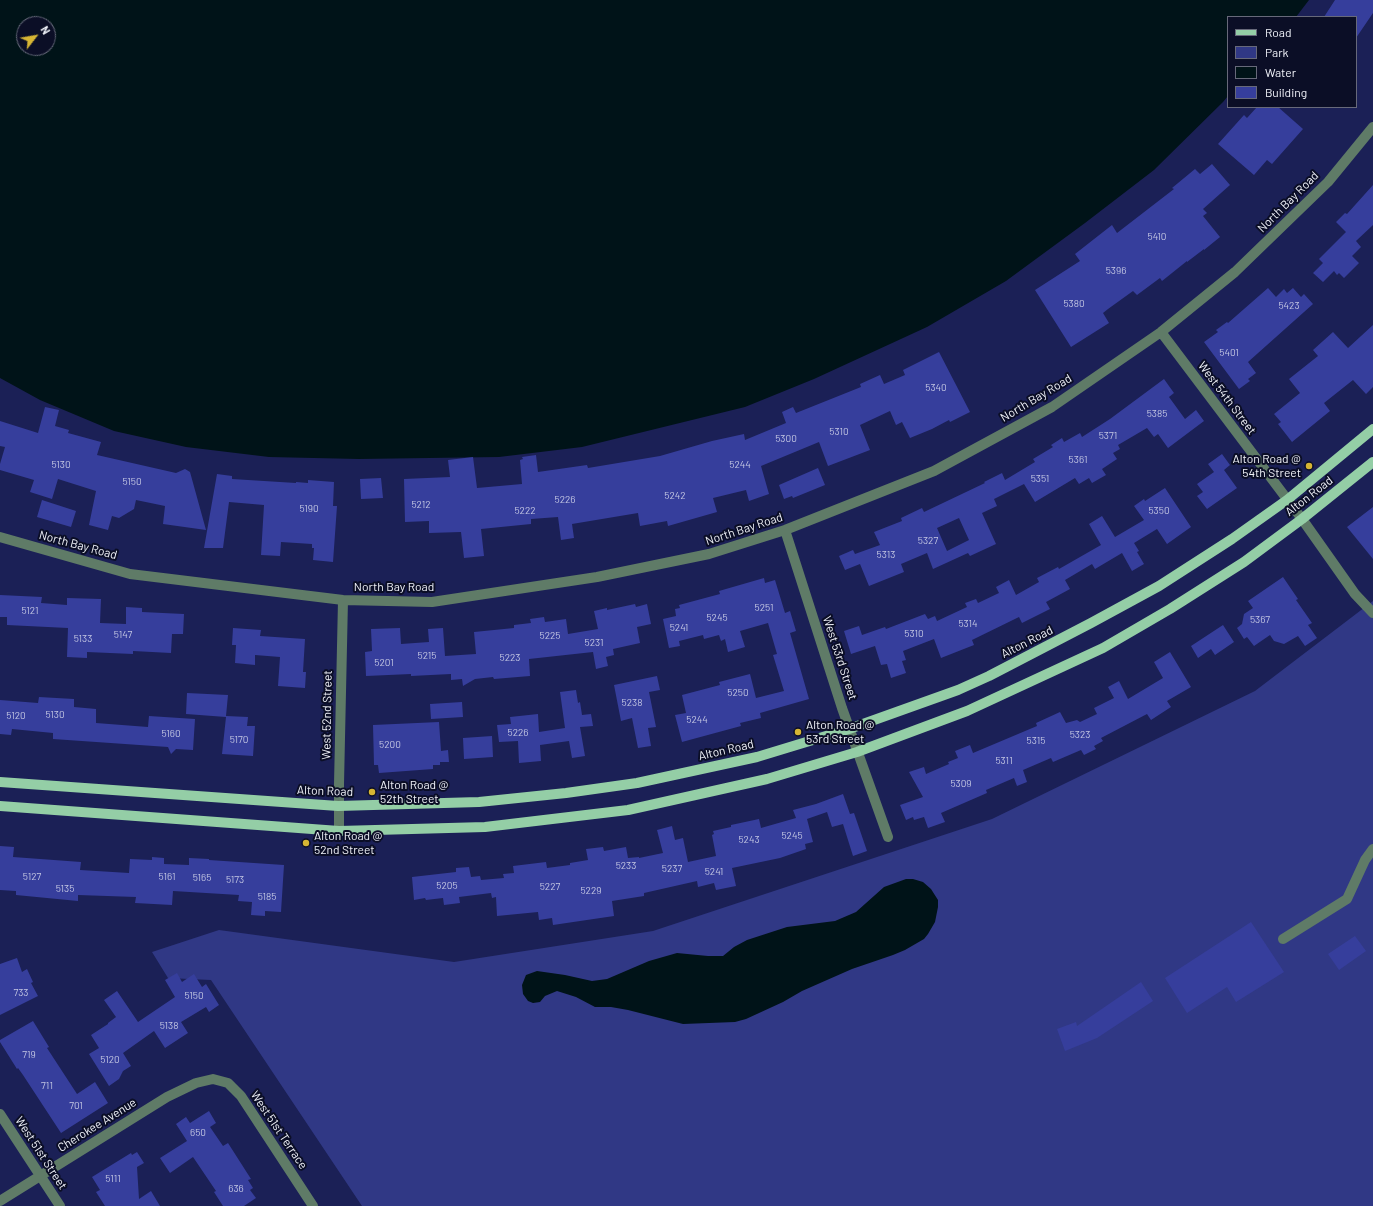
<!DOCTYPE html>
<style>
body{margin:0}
#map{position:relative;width:1373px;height:1206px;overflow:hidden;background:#1b2056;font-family:Barlow,sans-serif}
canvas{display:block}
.legend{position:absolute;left:1227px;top:16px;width:130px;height:92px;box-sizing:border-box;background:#0b0e26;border:1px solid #67697a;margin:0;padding:5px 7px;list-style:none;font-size:12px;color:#f0f2f9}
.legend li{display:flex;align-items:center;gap:8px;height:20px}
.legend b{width:20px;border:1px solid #67697a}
.north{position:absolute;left:16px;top:16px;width:40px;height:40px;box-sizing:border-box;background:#0b0e26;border:1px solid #67697a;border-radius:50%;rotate:59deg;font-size:11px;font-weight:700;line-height:16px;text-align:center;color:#f0f2f9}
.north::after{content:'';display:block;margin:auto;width:14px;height:18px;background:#d6b534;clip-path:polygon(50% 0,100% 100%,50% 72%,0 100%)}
</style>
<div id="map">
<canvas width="1373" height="1206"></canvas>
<ul class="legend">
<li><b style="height:5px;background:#94cea6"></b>Road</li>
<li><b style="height:11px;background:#303885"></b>Park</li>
<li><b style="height:11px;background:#001318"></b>Water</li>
<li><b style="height:11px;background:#363e9c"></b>Building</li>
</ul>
<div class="north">N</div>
</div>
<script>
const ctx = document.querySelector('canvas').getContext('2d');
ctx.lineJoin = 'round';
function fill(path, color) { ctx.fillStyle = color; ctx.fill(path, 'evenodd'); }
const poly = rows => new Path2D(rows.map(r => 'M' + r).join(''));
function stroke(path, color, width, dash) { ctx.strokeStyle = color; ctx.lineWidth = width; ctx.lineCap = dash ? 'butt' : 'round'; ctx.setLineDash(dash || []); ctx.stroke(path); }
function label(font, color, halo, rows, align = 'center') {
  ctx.font = font + ' Barlow,sans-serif'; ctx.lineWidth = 4; ctx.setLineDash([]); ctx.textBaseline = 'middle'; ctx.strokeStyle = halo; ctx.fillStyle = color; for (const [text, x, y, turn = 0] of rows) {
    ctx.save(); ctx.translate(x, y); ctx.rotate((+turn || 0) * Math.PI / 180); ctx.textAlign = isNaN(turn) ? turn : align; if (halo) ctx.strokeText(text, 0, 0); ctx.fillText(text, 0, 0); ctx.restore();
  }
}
const green = poly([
 [1373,601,1373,1206,362,1206,211,980,168,978,152,952,219,930,454,962,653,931,992,819,1255,691]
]);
const water = poly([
 [0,0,1309,0,1296,17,1228,17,1228,96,1223,102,1154,170,1085,223,1006,281,927,327,814,379,745,407,582,447,499,457,359,459,269,457,186,447,114,431,40,400,0,378],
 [24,24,48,24,48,48,24,48],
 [906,879,913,879,923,882,931,889,938,900,938,907,935,922,928,934,924,939,905,950,893,955,852,969,802,991,783,1002,746,1019,735,1022,683,1024,628,1010,611,1007,595,1007,576,997,557,991,545,996,540,1002,533,1003,528,1001,523,994,522,985,526,975,537,971,565,975,592,981,607,979,649,961,677,953,708,956,723,956,734,947,747,940,787,927,835,921,856,912,884,887]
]);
const building = poly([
 [1335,0,1373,0,1373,13,1356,38,1356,17,1324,17],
 [1257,107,1278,107,1303,129,1272,164,1267,160,1254,175,1218,144,1244,115,1247,118],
 [1212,164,1230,185,1203,209,1207,213,1203,216,1220,237,1204,250,1204,249,1187,262,1187,261,1162,281,1160,278,1137,295,1133,291,1108,309,1103,313,1109,323,1071,347,1035,290,1080,261,1075,254,1112,225,1117,233,1174,189,1172,188,1195,169,1200,174],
 [1373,185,1373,225,1356,241,1361,247,1352,256,1359,263,1344,278,1339,273,1337,275,1334,271,1323,282,1313,273,1323,263,1319,259,1346,232,1336,222,1345,213,1347,214],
 [1268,288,1276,297,1284,289,1287,293,1293,288,1301,297,1304,294,1313,304,1248,362,1256,373,1248,379,1250,381,1239,389,1204,342,1218,332,1216,330,1227,322,1228,323],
 [1373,325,1373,387,1366,394,1353,380,1324,403,1330,411,1292,442,1278,424,1281,422,1274,414,1300,393,1289,379,1318,356,1313,350,1333,332,1348,348],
 [939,352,970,412,950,422,949,420,932,429,910,438,902,422,896,425,890,411,860,425,870,450,828,466,819,442,761,466,769,494,749,501,746,490,713,498,717,512,668,526,667,521,640,526,638,513,572,524,574,538,561,540,558,517,531,519,531,524,481,529,484,556,464,558,461,532,429,533,429,521,405,522,404,479,450,477,448,460,473,457,477,488,522,484,520,460,523,459,522,457,536,455,538,472,587,465,588,468,660,456,712,441,744,434,745,440,786,423,782,412,793,407,796,413,861,387,860,384,880,375,884,384,905,375,903,370],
 [1164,379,1174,393,1169,397,1185,419,1196,410,1204,421,1168,448,1158,434,1154,437,1147,428,1118,445,1120,449,1113,453,1117,459,1102,469,1106,475,1092,483,1089,478,1079,484,1075,478,1035,502,1024,484,994,499,997,506,982,513,996,544,970,556,968,553,933,569,927,553,901,564,904,572,869,586,860,564,845,570,839,556,853,550,855,554,880,545,874,532,902,521,901,518,922,508,924,512,985,483,984,482,1002,473,1005,480,1035,462,1033,459,1053,447,1051,445,1062,438,1064,442,1080,433,1082,437,1110,419],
 [959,518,969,540,947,551,937,528],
 [45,407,59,410,55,426,69,430,68,433,101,442,97,455,176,473,185,469,190,472,206,530,163,524,165,506,136,500,134,509,119,518,112,516,108,530,89,525,96,491,58,479,52,499,30,492,34,480,0,470,0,464,5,447,0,446,0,421,38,433],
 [1222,454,1230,465,1224,470,1237,488,1207,509,1197,496,1203,492,1197,484,1214,472,1208,464],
 [818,468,825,485,793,498,792,496,784,499,779,485],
 [217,474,232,476,232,479,296,483,296,482,308,483,308,480,334,482,333,506,337,506,333,562,313,560,314,548,312,548,312,544,281,542,280,556,261,555,264,505,229,502,223,548,204,548],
 [381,478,383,498,361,499,360,479],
 [1165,488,1191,527,1167,544,1157,529,1134,543,1139,551,1137,552,1144,564,1132,571,1122,553,1095,569,1092,564,1065,580,1070,589,1046,602,1050,609,1022,623,1019,617,972,640,974,645,941,658,934,639,903,651,906,660,902,661,906,673,891,678,887,664,881,665,875,646,851,654,844,631,859,626,862,635,885,627,886,629,925,614,928,619,935,616,937,621,967,607,965,603,976,599,978,603,999,593,996,587,1009,580,1016,595,1039,582,1037,578,1058,567,1059,569,1101,545,1089,524,1102,516,1115,537,1144,520,1134,506,1144,499,1145,501],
 [42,500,76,511,71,527,37,517],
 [1373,507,1373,559,1347,527],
 [1283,577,1298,599,1296,600,1312,623,1308,625,1317,638,1305,646,1298,636,1284,644,1274,641,1270,635,1254,646,1247,637,1244,639,1237,628,1242,624,1244,614,1253,608,1248,601],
 [764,578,765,583,775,580,785,613,790,611,796,631,790,633,809,699,760,713,761,718,740,723,741,726,682,742,675,715,686,713,682,695,720,685,719,682,750,674,756,698,784,691,773,655,777,654,768,623,740,631,745,647,728,652,725,639,721,641,719,635,704,639,703,635,679,641,680,646,669,648,663,619,676,616,675,609,680,608,679,605,720,594,719,591],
 [0,595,42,597,41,603,67,605,67,598,101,599,100,623,126,624,126,607,142,608,142,612,184,614,183,634,172,634,171,653,133,651,133,654,87,652,87,658,67,657,68,628,7,625,7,617,0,617],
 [635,604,636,607,647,604,651,624,637,627,640,643,613,649,614,655,606,657,608,666,596,669,593,652,529,659,530,676,494,679,493,677,475,679,463,686,462,679,451,680,451,674,411,676,411,674,366,676,365,652,372,651,371,629,400,628,401,644,429,642,428,629,443,628,445,656,476,654,474,632,514,628,514,625,531,623,530,619,544,617,545,622,566,619,568,634,598,629,594,611,607,608,607,610],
 [1223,625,1234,642,1215,655,1211,649,1198,658,1191,646],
 [233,628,261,630,260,636,305,639,303,672,306,672,305,688,278,686,280,657,255,655,255,665,235,663,236,645,232,645],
 [1170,652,1191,687,1167,701,1171,707,1151,720,1147,714,1101,738,1103,741,1094,746,1096,749,1084,755,1081,750,1053,762,1051,758,1023,770,1027,782,1017,786,1014,778,986,790,987,793,941,813,945,822,928,828,924,817,914,820,913,817,906,820,900,805,923,797,909,772,924,767,926,774,949,764,948,762,958,758,955,751,970,745,973,753,1037,726,1036,723,1060,712,1066,723,1077,720,1080,722,1097,714,1094,708,1114,698,1108,687,1119,681,1128,699,1163,678,1154,662],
 [657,676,660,690,649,692,656,727,648,728,651,746,638,748,632,718,621,721,614,685],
 [576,690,578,703,580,702,582,715,591,714,593,726,580,727,585,756,572,758,569,741,540,745,541,761,519,763,518,741,499,742,497,725,511,724,510,717,538,714,539,732,565,728,560,692],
 [187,693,228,695,226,716,248,717,247,726,255,726,253,756,222,754,226,717,186,714],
 [39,697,74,699,74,707,96,709,96,723,148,727,149,716,195,719,193,750,176,749,171,754,168,747,53,739,53,733,12,729,11,735,0,734,0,700,38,703],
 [462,702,463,717,431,719,430,704],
 [439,722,441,751,448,750,449,762,440,762,440,765,433,765,433,769,379,773,378,765,374,765,373,725],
 [492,736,493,757,464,759,463,738],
 [843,794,850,814,854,813,867,851,853,856,843,824,832,827,827,812,807,819,813,842,805,844,806,849,780,858,732,868,736,886,716,890,714,883,698,887,697,881,644,893,644,896,612,901,614,916,553,925,552,918,539,920,538,912,497,916,496,897,492,898,491,893,459,897,460,903,444,905,443,898,426,900,425,898,414,900,412,877,456,872,456,868,469,867,471,877,480,876,481,880,504,878,503,874,514,873,513,866,546,862,547,868,570,865,570,863,588,860,586,849,603,847,604,851,626,847,628,858,639,857,639,858,663,853,657,830,672,826,675,840,683,838,688,862,716,856,712,835,714,834,713,831,731,827,731,825,759,819,761,828,796,818,793,810,816,804],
 [0,846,14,847,13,857,81,862,80,870,129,873,130,859,152,860,152,857,164,858,164,864,189,865,189,858,209,859,209,860,284,865,281,912,265,911,265,916,251,915,252,902,238,901,239,895,173,891,172,905,135,903,136,897,78,895,78,901,16,895,16,891,0,890],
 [1251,922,1284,972,1236,1002,1227,987,1187,1013,1165,978],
 [1355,936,1366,951,1339,970,1328,954],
 [17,958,22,972,27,969,33,982,31,983,38,996,0,1015,0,964],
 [177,973,182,982,194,974,202,987,206,984,219,1005,209,1012,206,1007,181,1022,188,1033,165,1048,154,1031,123,1053,131,1066,123,1071,119,1079,109,1086,89,1054,99,1048,91,1035,108,1024,108,1023,116,1017,104,1000,117,991,138,1022,175,997,165,980],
 [1141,982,1153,1001,1097,1038,1065,1051,1057,1029,1076,1022,1077,1026],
 [33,1021,49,1047,47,1048,77,1094,95,1082,108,1103,61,1133,23,1075,18,1068,17,1069,0,1042,0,1040],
 [209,1111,216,1123,210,1127,223,1146,228,1143,251,1179,248,1180,253,1188,250,1190,256,1198,244,1206,223,1206,214,1192,216,1191,193,1157,170,1173,160,1158,187,1141,176,1124,186,1117,190,1123],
 [137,1152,144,1163,137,1167,139,1199,151,1191,160,1206,105,1206,96,1192,100,1190,92,1177,131,1153,132,1155]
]);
const minor = poly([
 [1161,332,1302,519,1355,594,1373,613],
 [785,530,842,708,888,837],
 [0,537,130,574,343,600,432,602,597,577,709,554,785,530,934,471,1052,407,1161,332,1235,272,1328,182,1373,127],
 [339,831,339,784,343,600],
 [1283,939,1347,899,1365,860,1373,849],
 [0,1114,60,1206],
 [0,1201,167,1097,196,1083,213,1079,228,1083,241,1096,313,1206]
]);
const major = poly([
 [0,782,338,806,479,802,566,793,637,783,757,757,849,729,958,690,989,676,1091,623,1159,586,1232,539,1287,500,1373,429],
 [0,806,339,831,485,827,628,810,767,779,857,752,967,711,1103,648,1170,609,1244,562,1302,519,1373,462]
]);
const markers = [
 [1309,466,4,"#d6b534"],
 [798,732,4,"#d6b534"],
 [372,792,4,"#d6b534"],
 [306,843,4,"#d6b534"]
];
const numberNames = [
 ["5410",1157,237],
 ["5396",1116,271],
 ["5380",1074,304],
 ["5423",1289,306],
 ["5401",1229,353],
 ["5340",936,388],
 ["5385",1157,414],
 ["5310",839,432],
 ["5371",1108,436],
 ["5300",786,439],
 ["5361",1078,460],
 ["5130",61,465],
 ["5244",740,465],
 ["5351",1040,479],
 ["5150",132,482],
 ["5242",675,496],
 ["5226",565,500],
 ["5212",421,505],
 ["5190",309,509],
 ["5222",525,511],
 ["5350",1159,511],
 ["5327",928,541],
 ["5313",886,555],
 ["5251",764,608],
 ["5121",30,611],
 ["5245",717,618],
 ["5367",1260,620],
 ["5314",968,624],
 ["5241",679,628],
 ["5310",914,634],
 ["5147",123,635],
 ["5225",550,636],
 ["5133",83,639],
 ["5231",594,643],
 ["5215",427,656],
 ["5223",510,658],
 ["5201",384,663],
 ["5250",738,693],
 ["5238",632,703],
 ["5130",55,715],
 ["5120",16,716],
 ["5244",697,720],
 ["5226",518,733],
 ["5160",171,734],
 ["5323",1080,735],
 ["5170",239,740],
 ["5315",1036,741],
 ["5200",390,745],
 ["5311",1004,761],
 ["5309",961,784],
 ["5245",792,836],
 ["5243",749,840],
 ["5233",626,866],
 ["5237",672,869],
 ["5241",714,872],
 ["5127",32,877],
 ["5161",167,877],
 ["5165",202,878],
 ["5173",235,880],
 ["5205",447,886],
 ["5227",550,887],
 ["5135",65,889],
 ["5229",591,891],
 ["5185",267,897],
 ["733",21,993],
 ["5150",194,996],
 ["5138",169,1026],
 ["719",29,1055],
 ["5120",110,1060],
 ["711",47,1086],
 ["701",76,1106],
 ["650",198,1133],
 ["5111",113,1179],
 ["636",236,1189]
];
const streetNames = [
 ["North Bay Road",1288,202,-45],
 ["North Bay Road",1036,398,-31],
 ["West 54th Street",1227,398,53],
 ["Alton Road",1309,496,-38],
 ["North Bay Road",744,529,-18],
 ["North Bay Road",78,545,15],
 ["North Bay Road",394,587],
 ["Alton Road",1027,642,-27],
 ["West 53rd Street",840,658,72],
 ["West 52nd Street",327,715,-89],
 ["Alton Road",726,750,-13],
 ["Alton Road",325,791,2],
 ["Cherokee Avenue",97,1125,-32],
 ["West 51st Terrace",279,1130,56],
 ["West 51st Street",41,1153,57]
];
const poiNames = [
 ["Alton Road @",1301,459,"right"],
 ["54th Street",1301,473,"right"],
 ["Alton Road @",806,725],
 ["53rd Street",806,739],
 ["Alton Road @",380,785],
 ["52th Street",380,799],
 ["Alton Road @",314,836],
 ["52nd Street",314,850]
];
fill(green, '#303885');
fill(water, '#001318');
fill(building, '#363e9c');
stroke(minor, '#5f7b67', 10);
stroke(major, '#94cea6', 10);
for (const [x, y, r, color] of markers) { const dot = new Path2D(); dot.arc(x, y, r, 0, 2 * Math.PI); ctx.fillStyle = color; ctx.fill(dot); stroke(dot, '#0b0e26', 1.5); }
label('10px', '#c2c5e2', null, numberNames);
label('12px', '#f0f2f9', '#0b0e26', streetNames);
label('12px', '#f0f2f9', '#0b0e26', poiNames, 'left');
</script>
